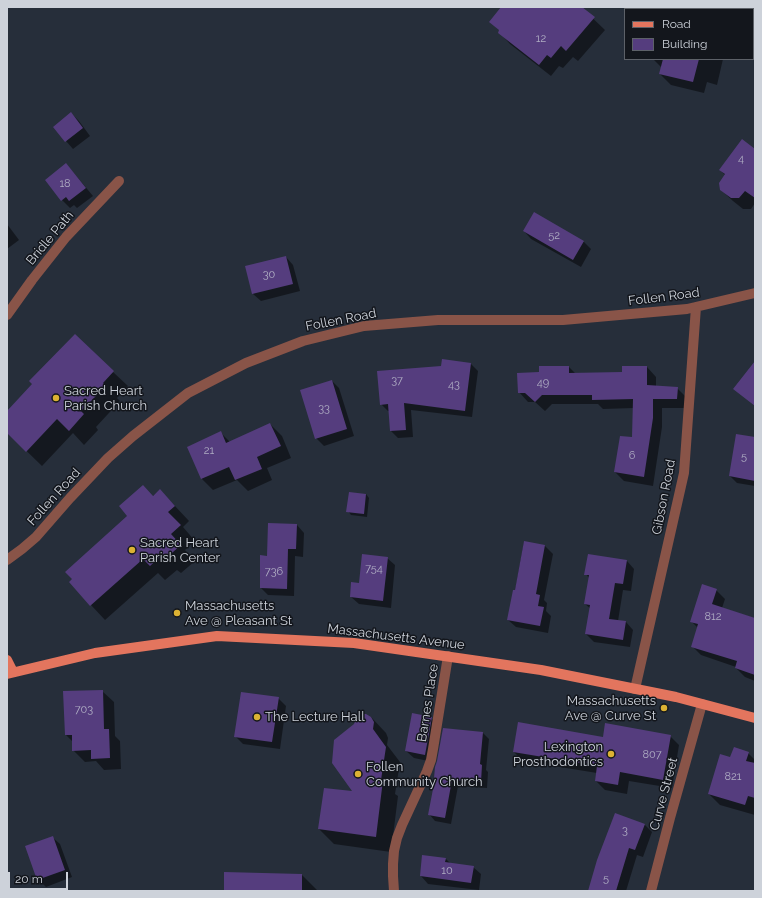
<!DOCTYPE html>
<style>
body{margin:0}
#map{position:relative;width:762px;height:898px;overflow:hidden;background:#262e3a;font-family:Raleway,sans-serif}
canvas{display:block}
.frame{position:absolute;inset:0;border:8px solid #cdd2da;pointer-events:none}
.legend{position:absolute;left:624px;top:8px;width:130px;height:52px;box-sizing:border-box;background:#13161c;border:1px solid #5d6168;margin:0;padding:5px 7px;list-style:none;font-size:12px;color:#cdd2da}
.legend li{display:flex;align-items:center;gap:8px;height:20px}
.legend b{width:20px;border:1px solid #5d6168}
.scale{position:absolute;left:8px;top:872px;width:60px;height:18px;box-sizing:border-box;border:2px solid #cdd2da;border-top:0;padding-left:5px;font-size:12px;line-height:14px;white-space:nowrap;color:#cdd2da;-webkit-text-stroke:3px #13161c;paint-order:stroke}
</style>
<div id="map">
<canvas width="762" height="898"></canvas>
<div class="frame"></div>
<ul class="legend">
<li><b style="height:5px;background:#e3755e"></b>Road</li>
<li><b style="height:11px;background:#553d7e"></b>Building</li>
</ul>
<div class="scale">20 m</div>
</div>
<script>
const ctx = document.querySelector('canvas').getContext('2d');
ctx.lineJoin = 'round';
function fill(path, color) { ctx.fillStyle = color; ctx.fill(path, 'evenodd'); }
const poly = rows => new Path2D(rows.map(r => 'M' + r).join(''));
function stroke(path, color, width, dash) { ctx.strokeStyle = color; ctx.lineWidth = width; ctx.lineCap = dash ? 'butt' : 'round'; ctx.setLineDash(dash || []); ctx.stroke(path); }
function label(font, color, halo, rows, align = 'center') {
  ctx.font = font + ' Raleway,sans-serif'; ctx.lineWidth = 3; ctx.setLineDash([]); ctx.textBaseline = 'middle'; ctx.strokeStyle = halo; ctx.fillStyle = color; for (const [text, x, y, turn = 0] of rows) {
    ctx.save(); ctx.translate(x, y); ctx.rotate((+turn || 0) * Math.PI / 180); ctx.textAlign = isNaN(turn) ? turn : align; if (halo) ctx.strokeText(text, 0, 0); ctx.fillText(text, 0, 0); ctx.restore();
  }
}
const shadow = poly([
 [502,7,581,7,605,30,578,61,573,57,563,68,559,66,551,76,510,44,499,32,500,31],
 [753,10,755,10,755,47,753,46],
 [654,59,723,59,717,85,707,82,704,93,671,85,660,74,662,68,654,60],
 [71,113,79,121,90,136,73,149,66,141],
 [755,150,755,203,751,209,743,209,733,201,721,190,725,175,720,170],
 [66,164,73,172,93,196,77,208,74,205,70,208,62,200],
 [534,213,584,242,591,249,581,267,531,239,524,231],
 [7,224,19,240,7,249],
 [286,257,293,265,300,291,261,301,253,294],
 [471,364,478,371,472,417,411,410,413,437,398,438,391,431,389,411,388,411,381,404],
 [569,367,576,374,623,373,647,367,656,377,656,387,677,388,687,398,686,408,662,408,662,427,653,486,624,481,615,472,633,439,634,408,603,409,598,404,552,404,545,411,535,402,528,402,519,392,540,373],
 [113,372,128,386,117,398,120,401,96,427,98,430,84,445,73,433,42,466,7,432,7,413],
 [332,381,339,388,354,436,324,446,316,438],
 [270,424,282,436,291,458,267,468,272,480,248,491,237,480,213,490,202,479,188,447,221,433,230,442],
 [755,438,755,486,737,483,730,476],
 [160,490,189,521,183,527,195,541,185,550,195,561,181,573,177,570,165,580,158,573,105,620,91,605,129,516],
 [366,494,369,498,367,517,351,515,348,511],
 [297,525,304,533,303,557,295,556,294,596,268,595,261,588],
 [524,542,545,546,553,554,544,600,547,603,546,611,551,616,548,633,516,627,508,620,515,591],
 [387,558,395,565,391,608,359,604,351,597],
 [627,561,634,569,631,591,623,590,618,621,626,622,633,630,630,647,594,642,586,634,591,609,585,604,589,578,586,574],
 [716,590,725,599,722,608,754,618,755,614,755,681,745,677,736,668,736,667,701,655,692,646,698,628,691,621],
 [102,691,114,702,115,736,120,741,121,769,104,770,96,761,85,762,73,750,73,742,66,735],
 [278,698,286,706,280,749,243,744,235,736],
 [371,717,386,733,388,738,387,745,400,762,395,794,398,796,391,852,334,844,319,829,354,792],
 [431,718,439,725,433,762,414,758,406,751],
 [483,733,489,739,486,770,488,772,487,788,458,786,451,824,435,821,429,814],
 [670,736,679,745,672,788,629,781,627,794,605,790,596,781,597,773,523,761,514,752,603,738],
 [748,753,755,760,755,815,720,805,709,794,731,759],
 [644,824,652,832,643,857,637,855,626,891,589,891],
 [52,837,60,844,72,877,46,887,38,879],
 [446,859,451,864,473,867,481,874,479,890,428,884,421,876],
 [302,875,317,890,317,891,225,891]
]);
const building = poly([
 [501,7,582,7,595,17,566,51,561,46,551,58,547,55,539,65,498,33,499,30,489,22],
 [663,59,699,59,693,82,659,74],
 [71,112,83,128,65,142,53,127],
 [742,139,755,149,755,198,745,191,739,198,731,198,720,190,719,183,725,174,719,170],
 [66,163,86,188,69,201,66,197,61,201,45,180],
 [534,212,584,241,573,260,523,231],
 [286,256,293,284,252,294,245,266],
 [75,334,114,371,103,383,106,386,81,411,84,414,69,431,57,419,26,452,7,433,7,411,32,384,29,381],
 [442,359,471,363,465,411,404,403,406,430,390,431,388,404,380,405,377,371,441,366],
 [755,361,755,406,733,389],
 [539,366,569,366,569,373,622,372,622,366,647,366,647,385,678,387,677,399,653,399,653,418,644,477,614,472,620,436,632,437,633,399,592,400,592,395,542,395,535,402,525,393,518,393,517,373,539,372],
 [332,380,347,429,315,439,300,390],
 [270,423,281,446,257,457,262,469,235,480,229,467,201,479,187,447,221,431,226,443],
 [736,434,755,437,755,481,729,476],
 [143,485,153,496,160,489,175,506,168,512,181,525,171,534,181,545,165,559,162,555,150,566,143,559,90,606,69,582,72,579,65,572,127,516,119,506],
 [349,492,366,494,364,514,346,512],
 [268,523,297,524,296,549,288,549,287,589,260,588,260,555,267,556],
 [524,541,545,545,536,594,540,595,538,606,544,607,540,626,507,620,513,590,515,590],
 [362,554,388,557,383,601,350,597,351,582,359,583],
 [588,554,627,560,623,584,615,583,609,619,626,621,623,640,585,634,590,605,584,604,589,575,584,575],
 [702,584,717,589,712,604,755,618,755,675,735,668,737,661,691,647,698,624,690,622],
 [103,690,104,729,109,729,110,758,91,759,91,750,72,751,72,735,65,735,63,691],
 [241,692,279,697,272,742,234,737],
 [412,713,432,717,425,755,405,751],
 [363,714,366,714,371,717,374,722,373,729,386,747,381,780,383,780,376,837,318,829,324,788,352,791,332,763,334,740,354,724,357,717],
 [518,722,603,737,605,723,671,735,663,780,620,772,618,785,595,781,597,766,513,752],
 [443,728,483,732,480,764,482,765,481,782,452,780,445,818,428,815,433,789,435,767,437,761],
 [734,747,749,752,746,761,755,763,755,798,748,796,745,805,708,794,720,754,730,757],
 [615,813,645,824,635,850,629,848,616,891,588,891,597,860],
 [53,836,65,870,37,880,25,846],
 [422,855,446,858,445,862,474,866,471,883,420,876],
 [224,872,302,874,302,891,224,891]
]);
const street = poly([
 [7,315,32,280,66,237,119,181],
 [7,560,22,549,36,537,70,498,108,458,133,436,188,393,246,363,303,341,364,326,438,320,563,320,687,309,755,293],
 [635,689,684,473,696,307],
 [394,891,393,876,393,864,394,851,397,838,402,825,427,771,431,760,433,749,448,656],
 [651,891,670,818,702,704]
]);
const primary = poly([
 [7,660,13,672],
 [7,674,95,653,217,636,354,643,541,670,676,697,755,718]
]);
const markers = [
 [56,398,4,"#dcb233"],
 [132,550,4,"#dcb233"],
 [177,613,4,"#dcb233"],
 [664,708,4,"#dcb233"],
 [257,717,4,"#dcb233"],
 [611,754,4,"#dcb233"],
 [358,774,4,"#dcb233"]
];
const numberNames = [
 ["12",541,39],
 ["4",741,159],
 ["18",65,184],
 ["52",554,236],
 ["30",269,275],
 ["37",397,381],
 ["49",543,383],
 ["43",454,385],
 ["33",324,409],
 ["21",209,451],
 ["6",632,456],
 ["5",744,457],
 ["754",374,569],
 ["736",274,572],
 ["812",713,617],
 ["703",84,710],
 ["807",652,755],
 ["821",733,777],
 ["3",625,831],
 ["10",447,871],
 ["5",606,879]
];
const streetNames = [
 ["Bridle Path",50,238,-50],
 ["Follen Road",664,297,-7],
 ["Follen Road",341,320,-11],
 ["Follen Road",54,497,-48],
 ["Gibson Road",664,497,-79],
 ["Massachusetts Avenue",396,637,7],
 ["Barnes Place",428,703,-81],
 ["Curve Street",664,794,-75]
];
const poiNames = [
 ["Sacred Heart",64,391],
 ["Parish Church",64,406],
 ["Sacred Heart",140,543],
 ["Parish Center",140,558],
 ["Massachusetts",185,606],
 ["Ave @ Pleasant St",185,621],
 ["Massachusetts",656,701,"right"],
 ["Ave @ Curve St",656,716,"right"],
 ["The Lecture Hall",265,717],
 ["Lexington",603,747,"right"],
 ["Prosthodontics",603,762,"right"],
 ["Follen",366,767],
 ["Community Church",366,782]
];
fill(shadow, '#0007');
fill(building, '#553d7e');
stroke(street, '#895448', 10);
stroke(primary, '#e3755e', 10);
for (const [x, y, r, color] of markers) { const dot = new Path2D(); dot.arc(x, y, r, 0, 2 * Math.PI); ctx.fillStyle = color; ctx.fill(dot); stroke(dot, '#13161c', 1.5); }
label('11px', '#afadc3', null, numberNames);
label('13px', '#cdd2da', '#13161c', streetNames);
label('13px', '#cdd2da', '#13161c', poiNames, 'left');
</script>
